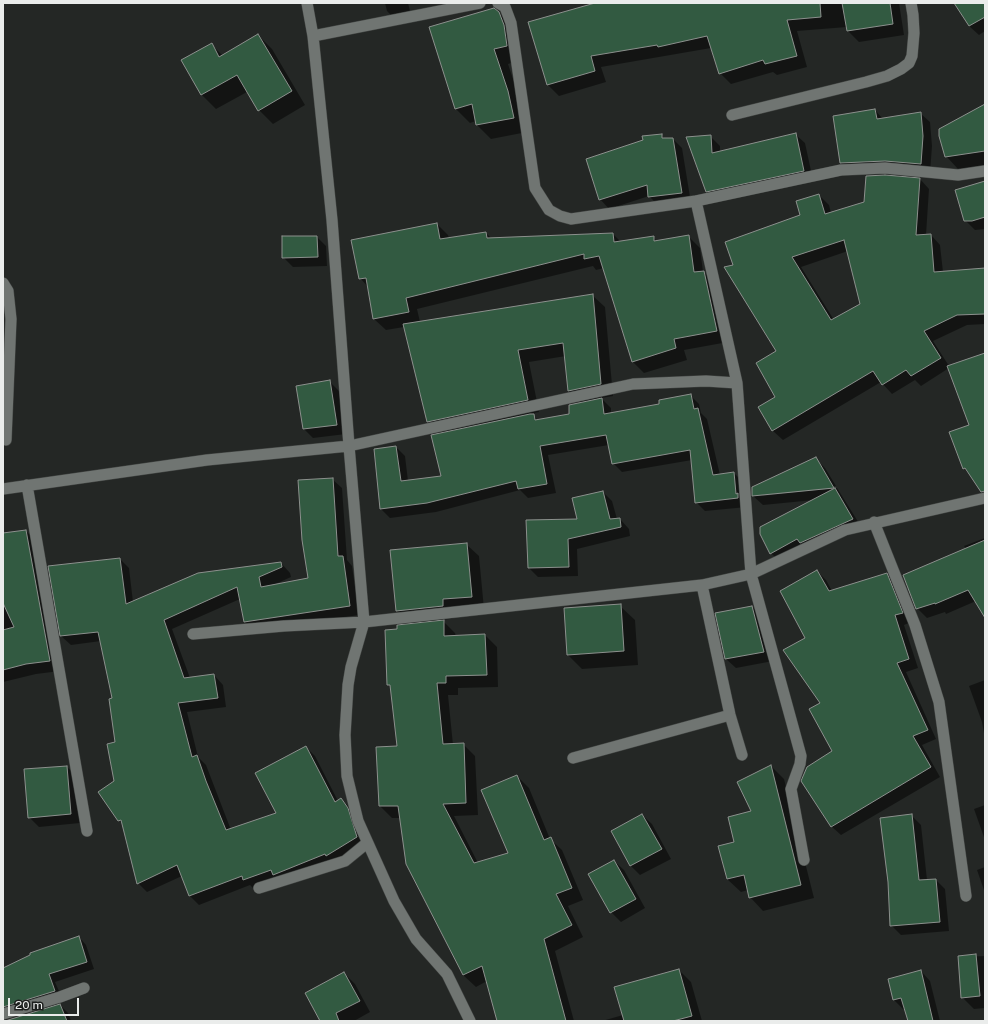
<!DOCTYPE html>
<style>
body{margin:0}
#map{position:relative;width:988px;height:1024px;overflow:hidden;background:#242725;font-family:"Public Sans",sans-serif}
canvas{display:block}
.frame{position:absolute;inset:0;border:4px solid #eaeceb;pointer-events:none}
.scale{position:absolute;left:8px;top:998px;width:71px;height:18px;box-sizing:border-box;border:2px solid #eaeceb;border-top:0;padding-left:5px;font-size:12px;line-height:14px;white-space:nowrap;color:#eaeceb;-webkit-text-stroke:3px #1b1e1c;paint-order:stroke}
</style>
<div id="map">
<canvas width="988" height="1024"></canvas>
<div class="frame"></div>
<div class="scale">20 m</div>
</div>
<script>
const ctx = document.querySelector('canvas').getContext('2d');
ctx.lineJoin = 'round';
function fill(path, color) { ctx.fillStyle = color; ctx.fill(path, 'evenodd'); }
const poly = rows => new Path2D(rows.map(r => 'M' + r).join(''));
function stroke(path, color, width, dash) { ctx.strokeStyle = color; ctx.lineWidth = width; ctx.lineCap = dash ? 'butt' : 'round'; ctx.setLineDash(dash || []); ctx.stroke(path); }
const shadow = poly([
 [385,3,408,3,410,11,392,16,387,11],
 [594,3,899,3,904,35,859,42,848,31,847,27,797,31,807,67,777,75,773,72,731,84,720,73,711,48,601,67,606,82,559,96,548,85,530,23],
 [956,3,985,3,985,31,979,35,969,26],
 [499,13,513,27,521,60,508,64,522,106,527,132,491,139,477,125,476,121,470,123,456,109,430,28],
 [258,35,272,49,305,105,273,124,259,110,247,92,216,109,202,95,183,61,211,44,223,56],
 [985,106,985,165,958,169,946,156],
 [875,110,883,119,920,113,930,122,932,146,930,173,850,172,841,163],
 [795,134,805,143,813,180,717,201,707,191,710,136,720,146,720,152],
 [661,135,665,139,673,139,682,148,691,203,659,206,649,196,609,209,600,199],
 [920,179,929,189,926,235,931,235,940,245,943,272,985,269,985,324,967,325,933,341,949,366,985,354,985,495,964,468,951,433,970,425,949,368,921,386,915,380,892,394,881,382,783,440,773,431,759,408,776,397,778,352,735,266,801,215,819,195,829,205,831,213,865,203],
 [848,251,861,305,834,320,801,267],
 [985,182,985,229,975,230,965,220],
 [437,224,448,235,449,238,486,233,492,239,613,234,621,242,653,237,657,241,688,236,700,248,703,272,716,283,728,342,684,350,687,360,644,373,633,362,604,268,596,270,593,266,417,309,420,322,592,295,605,307,613,396,601,398,611,408,611,413,660,405,690,395,699,404,701,413,707,419,720,475,734,473,743,482,747,507,705,511,696,502,692,460,622,472,613,463,609,445,548,455,556,493,528,498,520,490,436,512,390,518,381,509,396,447,405,456,408,481,442,476,441,434,428,421,404,327,386,330,374,319,368,287,360,278],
 [566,356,568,391,581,403,571,415,538,420,533,415,529,414,539,412,529,362],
 [317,237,326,246,327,266,293,267,283,257],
 [330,382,339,391,346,434,313,438,304,429],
 [815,458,825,468,836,486,766,494,761,496,837,488,862,528,810,552,780,562,771,553,814,500,763,505,753,496,753,488],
 [332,479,342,488,347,560,352,566,359,615,254,631,245,622,240,599,172,629,190,678,214,675,223,685,226,707,187,712,198,757,206,765,231,830,277,813,306,747,315,756,338,801,341,799,350,808,366,846,336,865,254,889,250,885,199,905,190,896,182,876,147,892,138,883,123,824,119,820,115,781,116,743,113,699,101,641,71,645,61,636,49,567,120,559,129,568,133,602,281,563,290,573,291,577,271,586,309,579],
 [603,492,612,501,617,519,620,519,629,529,630,536,577,549,578,576,538,577,529,568,578,520],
 [26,531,36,541,60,671,36,674,3,682,3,534],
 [985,538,985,616,976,601,946,614,945,612,927,618,917,608,966,549,964,546],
 [466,544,479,556,484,609,455,611,455,618,442,620,455,633,456,637,485,635,497,647,498,687,458,688,458,695,448,695,453,745,463,744,475,756,478,815,454,816,478,863,509,853,517,776,529,788,550,839,562,850,583,900,568,906,583,937,555,951,574,1021,498,1021,487,981,476,987,463,975,407,863,400,818,392,818,380,806,398,747,392,687,388,684,399,630,411,625,397,611,391,551],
 [817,571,826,580,832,591,886,574,896,583,911,622,904,625,918,668,906,672,936,739,922,745,940,777,841,835,831,826,833,751,806,638],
 [620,606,635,620,638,665,582,669,568,655],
 [752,607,762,616,773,661,736,668,726,659],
 [985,680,985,739,982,722,969,686],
 [771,766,784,779,814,898,763,911,750,897,748,890,741,892,727,879,735,843,753,812],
 [67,767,77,776,80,823,39,827,29,817,25,770],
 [985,805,985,840,974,809],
 [642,815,652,824,671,859,640,875,631,866,612,832],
 [911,815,921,825,927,880,936,880,945,889,949,931,901,935,891,925],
 [614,861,624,870,645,908,621,922,611,912],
 [985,867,985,893,977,870],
 [79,937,86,945,94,969,55,982,62,998,8,1014,3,1021,3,969],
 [985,956,985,1008,974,1009,962,997,959,957],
 [679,970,691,982,702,1021,602,1021,623,1015],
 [921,971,930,981,940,1021,909,1021,906,1009,903,1009,894,1000,889,979],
 [344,973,355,984,370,1012,354,1021,321,1021],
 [60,1005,68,1013,71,1021,7,1021]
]);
const building = poly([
 [595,3,820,3,821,17,787,20,797,56,765,64,763,60,719,74,707,36,658,47,657,45,591,56,595,71,547,85,528,22,595,3],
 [842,3,890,3,893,24,847,31,842,3],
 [954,3,985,3,985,17,969,26,954,3],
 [494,8,499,12,504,25,507,46,494,49,508,91,514,118,476,125,472,104,455,109,429,27,494,8],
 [258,34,292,91,258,111,237,75,201,95,181,60,212,43,219,57,258,34],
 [985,104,985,151,945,157,939,136,939,129,985,104],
 [875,109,877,119,921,112,923,136,921,164,885,161,840,163,833,116,875,109],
 [796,133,804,171,706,192,686,137,711,135,712,153,796,133],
 [662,134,662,138,673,138,682,193,648,197,647,185,599,200,586,159,643,140,642,136,662,134],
 [885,175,920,178,916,235,931,234,934,272,985,268,985,314,957,315,924,331,941,358,911,376,906,370,882,385,873,371,772,431,758,407,775,397,756,363,776,351,724,267,733,265,725,242,800,215,796,201,819,194,825,214,864,202,866,176,885,175],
 [844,240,860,304,831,320,792,257,844,240],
 [985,181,985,217,972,221,964,221,955,190,985,181],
 [437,223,440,239,486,232,487,238,613,233,614,242,654,236,654,241,689,235,694,272,704,271,717,331,674,339,676,348,632,362,599,256,584,259,584,254,406,298,409,312,373,319,366,278,359,279,351,240,437,223],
 [282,236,317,236,318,257,282,258,282,236],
 [593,294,601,384,568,391,563,343,518,350,528,400,427,422,403,324,593,294],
 [985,353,985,491,981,492,965,468,963,469,949,432,969,425,947,366,985,353],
 [330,380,337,425,303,429,296,386,330,380],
 [691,394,694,409,698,408,713,475,734,472,736,494,738,493,738,498,695,503,690,450,612,464,606,435,540,446,547,484,518,489,516,481,427,503,380,509,374,449,396,446,401,481,441,476,431,435,530,414,534,414,535,420,569,414,569,405,602,398,604,414,659,404,659,400,691,394],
 [816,457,834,488,752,496,752,487,816,457],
 [333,478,338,556,343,556,350,606,244,622,237,587,164,620,184,678,214,674,218,698,178,703,192,757,197,755,206,781,226,830,276,813,255,773,306,746,335,802,341,798,348,808,357,837,326,856,325,854,273,875,271,870,243,880,242,876,189,896,177,865,137,884,121,820,118,821,98,792,114,781,107,744,115,742,109,699,112,698,98,632,60,636,48,566,120,558,126,604,198,573,281,562,282,567,259,577,261,587,308,578,302,540,298,480,333,478],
 [835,488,853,519,800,543,797,539,770,554,760,534,760,527,835,488],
 [603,491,610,519,620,518,621,527,568,539,569,567,528,568,526,520,577,519,572,498,603,491],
 [26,530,50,661,26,664,3,670,3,630,14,627,3,603,3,533,26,530],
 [985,540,985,618,968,590,935,604,935,603,916,609,903,575,985,540],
 [467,543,472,597,443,599,443,606,396,611,390,550,467,543],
 [817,570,829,591,887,573,903,613,895,615,909,659,897,663,928,730,913,736,931,767,831,827,801,781,807,767,832,751,809,709,820,703,783,650,805,638,780,591,817,570],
 [621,604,624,651,567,655,564,608,621,604],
 [752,606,764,652,725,659,715,613,752,606],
 [444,620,444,636,485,634,487,675,446,676,446,683,437,683,443,744,464,743,466,803,443,804,474,863,508,853,481,790,517,775,544,840,551,837,572,888,556,894,572,925,544,939,566,1021,497,1021,482,966,463,975,406,864,398,806,379,806,376,747,397,746,390,685,387,685,385,630,397,629,397,625,444,620],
 [771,765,801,885,749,898,744,875,727,879,718,846,734,842,728,817,751,811,737,782,771,765],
 [67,766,71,814,28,818,24,769,67,766],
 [642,814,662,849,630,866,611,831,642,814],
 [912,814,919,880,936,879,940,922,890,926,888,882,880,818,912,814],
 [614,860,636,899,610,913,588,874,614,860],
 [79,936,87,962,49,974,55,991,3,1007,3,968,30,955,30,953,79,936],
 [976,954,980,996,961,998,958,956,976,954],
 [679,969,692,1016,673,1021,624,1021,614,987,679,969],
 [921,970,933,1021,908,1021,901,998,893,1000,888,979,921,970],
 [344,972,360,1001,336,1013,339,1021,320,1021,305,993,344,972],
 [60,1004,67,1021,3,1021,5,1021,60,1004]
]);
const minor = poly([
 [307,3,313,36,332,220,349,446,364,622,351,667,348,685,345,735,347,776,358,821,394,901,416,939,447,974,470,1021],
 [498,3,505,7,511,23,535,188,549,210,560,216,571,219,696,201,841,170,885,168,958,175,985,171],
 [313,36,480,3],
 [732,115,866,82,887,76,901,69,909,63,912,56,914,33,913,15,911,3],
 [696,201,737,383,751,574,801,756,800,764,791,789,804,860],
 [3,283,8,291,11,319,6,440],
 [27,485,87,831],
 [3,489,207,460,349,446,633,384,706,381,737,383],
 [874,522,915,625,939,702,966,896],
 [702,585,730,715,742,755],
 [193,634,284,626,364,622,702,585,751,574,845,530,985,498],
 [573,758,730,715],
 [259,888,345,861,367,843],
 [3,1014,60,997,84,988]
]);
fill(shadow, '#0007');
fill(building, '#325a41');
stroke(building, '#8c908d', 1);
stroke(minor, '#424543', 12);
stroke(minor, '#707572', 11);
</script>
